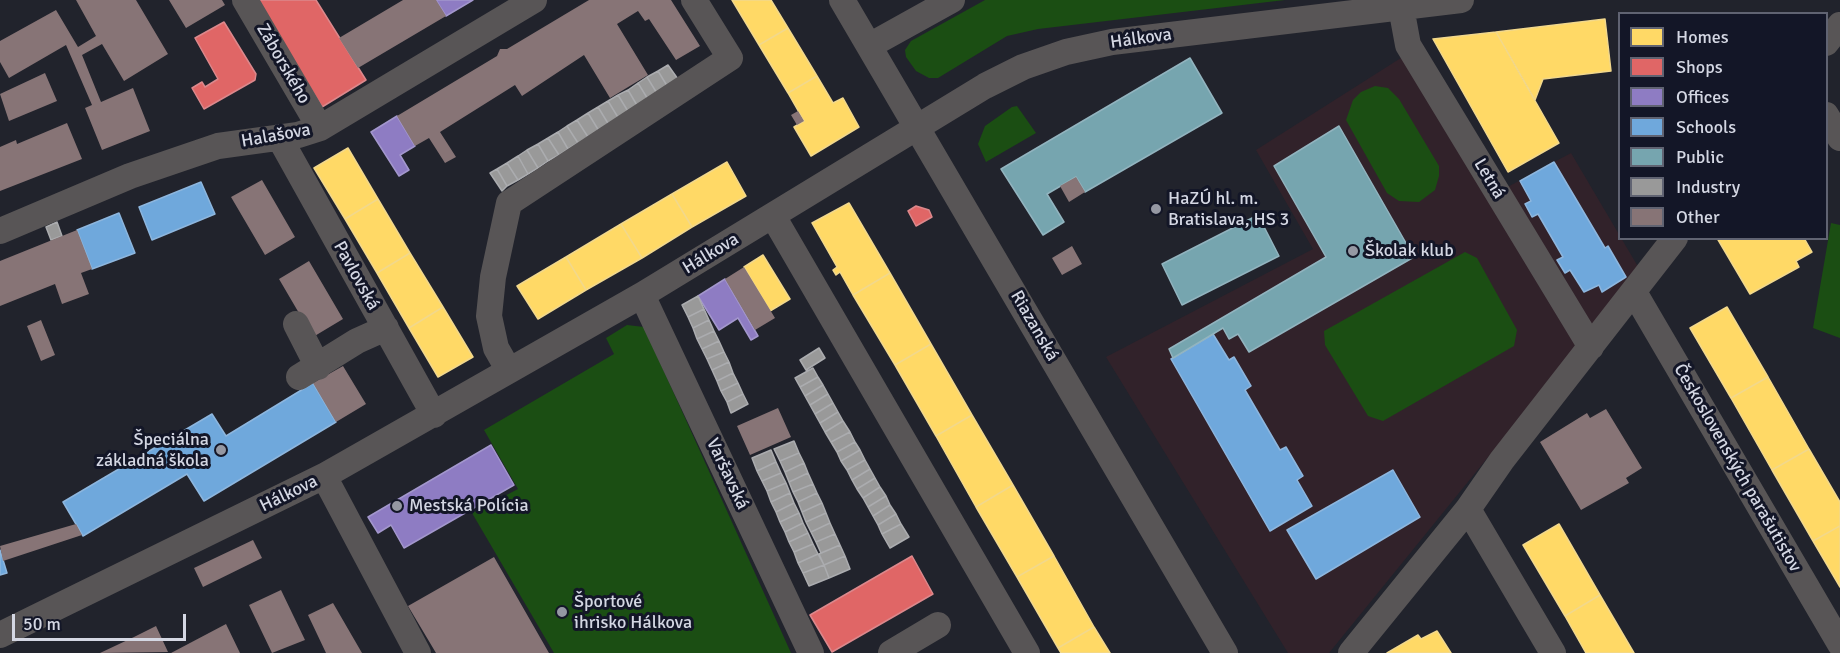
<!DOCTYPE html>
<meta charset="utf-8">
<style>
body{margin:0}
#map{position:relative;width:1840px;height:653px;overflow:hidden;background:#21232c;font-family:Signika,sans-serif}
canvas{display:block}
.legend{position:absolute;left:1618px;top:12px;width:210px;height:228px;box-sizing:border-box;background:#131627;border:2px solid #606372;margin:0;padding:8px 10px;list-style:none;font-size:18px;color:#d4d7e3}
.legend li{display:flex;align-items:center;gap:12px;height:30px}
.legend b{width:30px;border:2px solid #606372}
.scale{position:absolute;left:12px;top:614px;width:174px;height:27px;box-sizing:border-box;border:3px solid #d4d7e3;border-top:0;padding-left:8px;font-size:18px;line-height:21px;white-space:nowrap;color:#d4d7e3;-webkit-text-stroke:4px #131627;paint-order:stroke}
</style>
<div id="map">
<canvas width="1840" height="653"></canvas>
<ul class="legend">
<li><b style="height:16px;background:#ffd966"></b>Homes</li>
<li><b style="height:16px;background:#e06666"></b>Shops</li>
<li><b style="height:16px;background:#8e7cc3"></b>Offices</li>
<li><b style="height:16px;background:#6fa8dc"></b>Schools</li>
<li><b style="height:16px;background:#76a5af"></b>Public</li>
<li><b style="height:16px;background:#999"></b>Industry</li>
<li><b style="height:16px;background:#877476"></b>Other</li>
</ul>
<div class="scale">50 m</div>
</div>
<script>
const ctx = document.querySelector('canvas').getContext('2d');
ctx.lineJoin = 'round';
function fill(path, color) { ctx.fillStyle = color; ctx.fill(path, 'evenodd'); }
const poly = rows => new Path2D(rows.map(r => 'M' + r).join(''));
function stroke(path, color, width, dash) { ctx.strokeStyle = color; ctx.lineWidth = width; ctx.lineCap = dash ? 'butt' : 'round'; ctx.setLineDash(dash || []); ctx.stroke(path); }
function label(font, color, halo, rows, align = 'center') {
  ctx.font = font + ' Signika,sans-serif'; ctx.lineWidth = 6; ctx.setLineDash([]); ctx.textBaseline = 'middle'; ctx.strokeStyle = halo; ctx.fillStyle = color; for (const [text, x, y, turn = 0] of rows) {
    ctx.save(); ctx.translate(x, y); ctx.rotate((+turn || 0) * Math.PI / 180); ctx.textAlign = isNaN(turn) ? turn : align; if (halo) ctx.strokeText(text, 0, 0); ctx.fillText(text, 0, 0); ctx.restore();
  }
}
const education = poly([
 [1404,56,1487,198,1571,153,1640,270,1329,653,1288,653,1106,357,1313,249,1256,150]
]);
const green = poly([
 [985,0,1285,0,1038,29,1007,36,938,78,929,78,916,71,906,57,905,50,911,41],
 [1375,86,1388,88,1399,99,1439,166,1439,176,1435,190,1419,202,1399,201,1387,193,1346,120,1353,100,1361,92],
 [1017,106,1036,133,986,162,978,144,985,126,1012,107],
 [1831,223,1840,225,1840,338,1813,328],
 [1465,252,1477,258,1517,330,1514,346,1383,421,1368,416,1325,345,1324,331],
 [627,325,644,327,791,653,554,653,472,513,518,489,484,430,614,354,606,338]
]);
const homes = poly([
 [732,0,771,0,788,28,759,45,732,0],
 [1605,19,1611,71,1543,79,1535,100,1496,32,1605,19],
 [788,28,817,76,788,93,759,45,788,28],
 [1496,32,1559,143,1508,172,1433,39,1496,32],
 [817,76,833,103,843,98,859,127,811,156,794,127,804,121,788,93,817,76],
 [348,148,378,199,345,219,314,168,348,148],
 [727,162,746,196,692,227,672,194,727,162],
 [672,194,692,227,642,258,621,224,672,194],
 [378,199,410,253,377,273,345,219,378,199],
 [849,203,890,273,853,295,840,272,836,275,833,270,837,267,812,223,849,203],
 [621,224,642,258,586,290,566,257,621,224],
 [1717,238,1804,238,1812,252,1796,261,1799,267,1750,294,1717,238],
 [410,253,443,307,409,328,377,273,410,253],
 [763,255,790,299,770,311,744,267,763,255],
 [566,257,586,290,538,319,517,286,566,257],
 [890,273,931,344,895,365,853,295,890,273],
 [443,307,473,357,438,377,409,328,443,307],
 [1727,307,1768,377,1731,398,1690,328,1727,307],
 [931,344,972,415,936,436,895,365,931,344],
 [1768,377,1809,449,1772,470,1731,398,1768,377],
 [972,415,1013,485,976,507,936,436,972,415],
 [1809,449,1840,502,1840,526,1813,541,1772,470,1809,449],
 [1013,485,1054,556,1017,577,976,507,1013,485],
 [1559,524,1600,595,1565,616,1523,545,1559,524],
 [1840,526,1840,587,1813,541,1840,526],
 [1054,556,1094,627,1058,648,1017,577,1054,556],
 [1600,595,1634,653,1586,653,1565,616,1600,595],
 [1094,627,1110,653,1061,653,1058,648,1094,627],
 [1437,631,1451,653,1387,653,1418,635,1421,639,1437,631]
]);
const shops = poly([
 [260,0,316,0,366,80,322,107,258,2,260,0],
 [224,22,256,74,255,80,204,109,192,88,202,82,205,87,218,79,195,38,224,22],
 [916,206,929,210,932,217,916,226,908,211,916,206],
 [912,556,933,594,832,652,810,615,912,556]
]);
const offices = poly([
 [436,0,473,0,446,16,436,0],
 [397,116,415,146,400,155,409,170,399,176,371,132,397,116],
 [725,279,758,336,751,340,738,318,719,330,698,296,725,279],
 [491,445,514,485,404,548,391,525,378,533,368,517,491,445]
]);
const schools = poly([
 [1554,162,1605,248,1608,246,1626,277,1602,292,1599,285,1584,292,1570,270,1565,273,1557,260,1563,257,1538,214,1532,217,1525,204,1531,201,1520,181,1554,162],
 [201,182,215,214,152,240,139,207,201,182],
 [119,213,135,253,92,269,77,230,119,213],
 [1213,334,1229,360,1234,357,1251,386,1245,390,1280,450,1286,447,1303,476,1297,480,1312,506,1270,531,1171,359,1213,334],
 [313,383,336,422,204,501,187,474,83,536,63,502,212,414,226,436,313,383],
 [1393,470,1420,517,1316,579,1287,530,1393,470],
 [0,550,7,573,0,575,0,550]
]);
const public = poly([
 [1190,58,1222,113,1085,192,1076,177,1047,194,1064,222,1043,235,1001,169,1190,58],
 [1339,126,1414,257,1249,352,1238,334,1229,339,1223,328,1173,358,1169,349,1326,257,1274,166,1339,126],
 [1258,215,1279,256,1182,305,1162,264,1258,215]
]);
const industry = poly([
 [668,65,680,82,669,89,658,71,668,65],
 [658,71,669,89,658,95,647,77,658,71],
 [647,77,658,95,649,101,638,83,647,77],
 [638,83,649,101,638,107,628,90,638,83],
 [628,90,638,107,629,113,618,95,628,90],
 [618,95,629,113,619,119,608,101,618,95],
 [608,101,619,119,609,125,598,107,608,101],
 [598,107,609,125,599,131,588,113,598,107],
 [588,113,599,131,588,137,577,120,588,113],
 [577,120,588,137,578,143,567,126,577,120],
 [567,126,578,143,568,149,558,132,567,126],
 [558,132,568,149,559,155,548,138,558,132],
 [548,138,559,155,548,161,538,144,548,138],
 [538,144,548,161,538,168,527,150,538,144],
 [527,150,538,168,528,174,518,156,527,150],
 [518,156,528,174,518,180,507,163,518,156],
 [507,163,518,180,507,186,497,169,507,163],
 [497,169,507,186,502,191,490,173,497,169],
 [57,222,62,236,51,240,46,227,57,222],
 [698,296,704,309,688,317,682,305,698,296],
 [704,309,709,320,693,328,688,317,704,309],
 [709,320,714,331,697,339,693,328,709,320],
 [714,331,719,341,702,349,697,339,714,331],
 [719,341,724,352,707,359,702,349,719,341],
 [819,348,825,358,806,370,800,360,819,348],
 [724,352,729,362,712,370,707,359,724,352],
 [729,362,733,373,717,381,712,370,729,362],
 [813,368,818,377,800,387,795,378,813,368],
 [733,373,738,383,721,391,717,381,733,373],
 [818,377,823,385,805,396,800,387,818,377],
 [738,383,743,394,727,402,721,391,738,383],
 [823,385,828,394,810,405,805,396,823,385],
 [743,394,748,404,731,413,727,402,743,394],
 [828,394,833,403,815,414,810,405,828,394],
 [833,403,838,412,820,423,815,414,833,403],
 [838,412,843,421,825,432,820,423,838,412],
 [843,421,850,432,831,442,825,432,843,421],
 [850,432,855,442,837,452,831,442,850,432],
 [794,441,799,453,780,461,774,449,794,441],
 [855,442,860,450,841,461,837,452,855,442],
 [771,450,776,462,757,471,752,458,771,450],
 [860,450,865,460,847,470,841,461,860,450],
 [799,453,804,463,785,472,780,461,799,453],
 [865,460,870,469,852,480,847,470,865,460],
 [776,462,781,473,762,481,757,471,776,462],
 [804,463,808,473,789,482,785,472,804,463],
 [870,469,875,478,857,489,852,480,870,469],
 [781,473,786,483,767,491,762,481,781,473],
 [808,473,813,484,793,492,789,482,808,473],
 [875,478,880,487,863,498,857,489,875,478],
 [786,483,790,493,771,502,767,491,786,483],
 [813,484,817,493,798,502,793,492,813,484],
 [880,487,886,496,868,507,863,498,880,487],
 [790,493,794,503,776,512,771,502,790,493],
 [817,493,822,503,802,512,798,502,817,493],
 [886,496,890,505,873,516,868,507,886,496],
 [794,503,799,513,780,522,776,512,794,503],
 [822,503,826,513,806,522,802,512,822,503],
 [890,505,896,514,878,525,873,516,890,505],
 [799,513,803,523,785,532,780,522,799,513],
 [826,513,830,523,811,532,806,522,826,513],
 [896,514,901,524,882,534,878,525,896,514],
 [803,523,808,533,789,542,785,532,803,523],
 [830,523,835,534,816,542,811,532,830,523],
 [901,524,909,537,890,548,882,534,901,524],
 [808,533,813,544,794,552,789,542,808,533],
 [835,534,840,545,821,553,816,542,835,534],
 [813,544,818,554,798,563,794,552,813,544],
 [840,545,845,556,824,565,819,554,840,545],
 [818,554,824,565,803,573,798,563,818,554],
 [845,556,850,569,829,578,824,565,845,556],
 [824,565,829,578,809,586,803,573,824,565]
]);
const building = poly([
 [76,0,136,0,168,54,124,81,102,44,82,55,101,102,133,88,150,131,102,150,85,108,92,105,66,45,9,78,0,62,0,41,56,10,78,47,96,36],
 [169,0,222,0,225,5,186,28],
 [403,0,436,0,446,16,358,68,339,38],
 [589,0,671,0,700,46,676,60,649,19,645,21,638,11,617,24,648,75,610,98,584,55,522,96,515,85,440,132,456,157,445,163,429,138,415,146,397,116,497,56,500,49,507,49],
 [45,73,57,101,9,121,0,94],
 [798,111,804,121,797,125,791,115],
 [67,123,82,159,0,191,0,147,16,140,17,144],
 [1076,177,1085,192,1069,202,1060,186],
 [262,180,295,237,265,255,231,197],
 [77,230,92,269,81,273,89,294,62,304,55,284,0,306,0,261],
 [1072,246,1082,264,1062,275,1052,258],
 [309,261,343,319,313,337,279,279],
 [744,267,775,318,755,330,725,279],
 [41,320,55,355,41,361,27,326],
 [343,366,366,404,336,422,313,383],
 [778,408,791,437,750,455,737,426],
 [1606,409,1642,468,1626,478,1629,483,1581,510,1540,442,1587,413,1590,418],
 [76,524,82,535,3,561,0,546],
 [253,540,262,558,203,587,194,568],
 [494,557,549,653,436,653,408,606],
 [281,590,305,640,272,653,249,605],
 [333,603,362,653,326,653,308,615],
 [226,624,240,653,171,653],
 [156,626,168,652,100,653,134,637]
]);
const minor = poly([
 [245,0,320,128],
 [842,0,1225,653],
 [1401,7,1408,45,1591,347],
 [1826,43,1840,25],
 [869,46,952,0],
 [1826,115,1840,138],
 [279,137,434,415],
 [773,216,1027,653],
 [0,231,130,176,218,146,298,135,320,128,534,0],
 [1634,292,1840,644],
 [642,295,811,653],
 [296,324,318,367],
 [508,369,496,348,489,316,493,277,509,203,730,58,694,0],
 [299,377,357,341,386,328],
 [324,476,418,653],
 [1468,509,1553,653],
 [0,635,324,476,642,295,985,86,1023,67,1066,52,1112,42,1461,0],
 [891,653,938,625],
 [1351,653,1468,509,1502,460,1675,238]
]);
const markers = [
 [1156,209,6,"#9598a3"],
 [1353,251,6,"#9598a3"],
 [221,450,6,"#9598a3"],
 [397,506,6,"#9598a3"],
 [562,612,6,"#9598a3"]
];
const streetNames = [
 ["Hálkova",1141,39,-8],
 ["Záborského",283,64,60],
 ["Halašova",276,136,-10],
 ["Letná",1489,179,59],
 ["Hálkova",711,254,-31],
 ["Pavlovská",356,276,61],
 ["Riazanská",1034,326,60],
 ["Československých parašutistov",1737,468,60],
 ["Varšavská",727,474,65],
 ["Hálkova",289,494,-26]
];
const poiNames = [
 ["HaZÚ hl. m.",1168,199],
 ["Bratislava, HS 3",1168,220],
 ["Školak klub",1365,251],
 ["Špeciálna",209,440,"right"],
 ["základná škola",209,461,"right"],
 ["Mestská Polícia",409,506],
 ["Športové",574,602],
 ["ihrisko Hálkova",574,623]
];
fill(education, '#31222a');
fill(green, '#1b4e13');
fill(homes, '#ffd966');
stroke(homes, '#f2d88c', 1.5);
fill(shops, '#e06666');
stroke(shops, '#dc888c', 1.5);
fill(offices, '#8e7cc3');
stroke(offices, '#a397cd', 1.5);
fill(schools, '#6fa8dc');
stroke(schools, '#8db6de', 1.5);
fill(public, '#76a5af');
stroke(public, '#92b4bf', 1.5);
fill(industry, '#999');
stroke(industry, '#abacaf', 1.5);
fill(building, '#877476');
stroke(minor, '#585556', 26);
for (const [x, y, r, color] of markers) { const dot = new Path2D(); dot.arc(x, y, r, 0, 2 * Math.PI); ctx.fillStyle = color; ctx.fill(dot); stroke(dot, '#131627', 2); }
label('18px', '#d4d7e3', '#131627', streetNames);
label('18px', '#d4d7e3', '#131627', poiNames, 'left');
</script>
